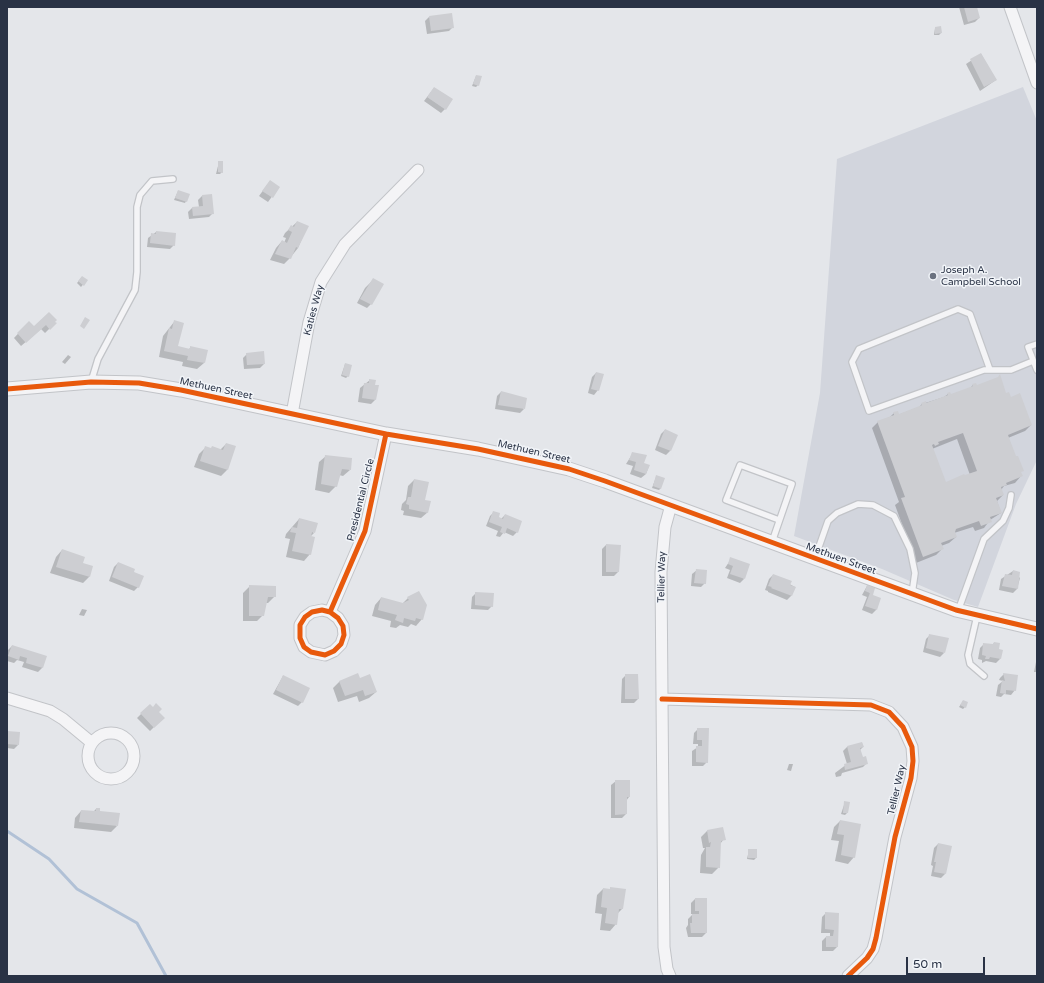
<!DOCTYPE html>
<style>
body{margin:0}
#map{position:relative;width:1044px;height:983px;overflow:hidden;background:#e4e6ea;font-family:"Varela Round",sans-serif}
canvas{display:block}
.frame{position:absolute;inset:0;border:8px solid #293245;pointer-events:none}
.scale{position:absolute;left:906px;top:957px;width:79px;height:18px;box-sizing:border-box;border:2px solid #293245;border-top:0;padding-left:5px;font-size:12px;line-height:14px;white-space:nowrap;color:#293245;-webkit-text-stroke:3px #f2f5f9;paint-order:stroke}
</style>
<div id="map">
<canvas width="1044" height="983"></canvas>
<div class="frame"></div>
<div class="scale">50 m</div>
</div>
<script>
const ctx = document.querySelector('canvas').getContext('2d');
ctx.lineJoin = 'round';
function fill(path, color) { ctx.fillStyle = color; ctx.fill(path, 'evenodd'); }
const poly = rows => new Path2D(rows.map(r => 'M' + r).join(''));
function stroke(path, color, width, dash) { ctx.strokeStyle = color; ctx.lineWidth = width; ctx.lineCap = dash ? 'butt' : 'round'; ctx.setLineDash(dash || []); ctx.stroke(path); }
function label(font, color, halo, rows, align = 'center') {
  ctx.font = font + ' "Varela Round",sans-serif'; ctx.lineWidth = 3; ctx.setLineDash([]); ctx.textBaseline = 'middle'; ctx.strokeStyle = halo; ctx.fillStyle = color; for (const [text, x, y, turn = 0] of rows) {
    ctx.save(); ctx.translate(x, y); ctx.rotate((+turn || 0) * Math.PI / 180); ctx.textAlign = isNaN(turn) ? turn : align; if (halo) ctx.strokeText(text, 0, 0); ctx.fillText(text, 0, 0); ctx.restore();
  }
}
const built = poly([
 [1023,87,1037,121,1037,460,1016,504,978,607,954,600,882,569,794,536,820,393,837,159]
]);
const shadow = poly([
 [959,7,976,7,979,18,975,22,964,25],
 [429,17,453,27,449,31,427,34,425,21],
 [935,28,941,33,939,35,934,35],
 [981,54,996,80,980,91,966,64],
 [476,76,478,85,476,87,472,86],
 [434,88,445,109,441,113,424,101],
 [219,162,222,172,220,174,216,174],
 [270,181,279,187,268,202,259,196],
 [178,191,186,201,185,203,174,200],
 [202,196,211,196,213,213,209,217,189,219,188,212,192,208,199,207,198,200],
 [297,222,307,227,298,248,290,258,284,264,270,260,276,248,282,241,284,243,286,238,283,237,285,233],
 [156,232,174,245,170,249,147,247,148,238],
 [82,277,86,281,81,287,77,283],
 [373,280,371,304,367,308,357,303,365,288],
 [29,322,34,327,54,322,55,323,45,333,41,329,21,346,14,338],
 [174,322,177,347,188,350,191,347,207,351,204,363,197,369,182,366,183,362,159,357,163,336],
 [247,354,264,364,260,368,244,369,243,358],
 [68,355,71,357,65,364,62,362],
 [345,364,348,376,346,378,341,376],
 [596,373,598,390,594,395,588,393,592,377],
 [370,380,375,400,371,404,358,402,360,388],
 [973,385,1006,394,1031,425,1025,431,1008,438,1021,476,1015,483,1004,486,1001,490,1003,495,997,501,1001,513,990,520,984,528,975,531,973,527,954,533,956,537,949,543,941,546,942,549,936,555,916,563,895,505,899,502,872,428,878,422,890,417,894,413,898,415,919,407,922,404,944,397,948,394,951,395,970,388],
 [957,439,970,475,945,484,932,449],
 [501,392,524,409,520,413,495,409,497,396],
 [665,430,670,451,666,455,655,450,661,434],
 [226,444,235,447,227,470,221,476,194,467,199,454,205,448,220,450],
 [633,453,643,464,649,466,646,474,641,478,630,474,633,466,626,464],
 [326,456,350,470,343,476,339,475,336,486,329,493,315,490,319,462],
 [656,477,661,488,659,490,652,488],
 [414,480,428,512,421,518,403,515,404,511,401,510,402,504,406,500,408,486],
 [494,512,497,518,501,519,505,515,517,532,513,536,504,532,500,537,496,536,498,531,486,526,490,516],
 [299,519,314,533,310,537,310,554,304,561,286,557,290,539,285,538,286,534],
 [606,545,620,546,618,572,614,576,602,576,602,549],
 [62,550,82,564,92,567,89,577,83,583,50,573,56,557],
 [731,559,744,579,740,583,727,578,730,570,725,568],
 [118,563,132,573,138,587,134,591,109,581,114,567],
 [697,570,705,583,701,587,691,586,692,574],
 [1013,571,1020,578,1017,589,1013,593,999,590,1001,579],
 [773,575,795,587,791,596,787,600,768,592,768,591,765,590,769,579],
 [250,586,275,596,268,603,266,603,263,615,257,621,243,621,243,593],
 [867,586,871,596,880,599,876,610,872,614,862,610,867,597,862,595],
 [476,593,492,606,488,610,471,609,472,597],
 [381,598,402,604,408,598,422,619,416,626,411,624,408,627,400,625,396,628,390,627,391,621,372,616,375,605],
 [82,609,87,610,84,616,79,615],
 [930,635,944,653,940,657,923,652,926,639],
 [994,643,1000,659,996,663,986,661,982,663,982,660,978,659,980,648,984,644,992,645],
 [12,646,46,657,42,668,38,672,22,667,24,662,17,660,14,663,7,661,8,650],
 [1037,657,1037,672,1034,672],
 [1004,674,1015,690,1011,695,1004,694,1001,697,996,696,998,685,1003,681,999,680,1000,678],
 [626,675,638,683,638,699,634,703,621,703,622,679],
 [283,676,302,702,298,706,273,694],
 [359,679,376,692,369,698,359,702,357,696,338,702,333,688,340,681],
 [963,701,965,707,963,709,959,707],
 [150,705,163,718,150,731,137,718],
 [698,729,708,729,707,762,703,766,692,766,692,751,698,747,698,744,693,744,694,733],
 [7,732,18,745,14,749,7,748],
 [862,743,863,747,860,750,862,758,867,763,863,767,842,773,841,776,836,777,835,773,847,764,843,751,847,747],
 [789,764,793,764,791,771,787,770],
 [616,781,629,781,629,797,626,801,626,814,622,818,611,818,611,785],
 [845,802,847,813,845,815,841,814],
 [96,809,117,826,111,832,74,828,75,818,81,811,93,812],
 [840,821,854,857,848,864,835,861,839,841,831,840,834,827],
 [707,831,724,839,720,844,719,867,712,874,700,873,701,855,705,848,703,848,701,837],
 [938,844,945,874,941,878,931,876,933,866,931,865,934,848],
 [749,850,756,858,754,860,747,859],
 [603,889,622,909,617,914,616,924,610,931,600,930,602,914,595,913,597,895],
 [695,899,706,899,706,933,702,937,688,937,686,928,688,925,688,919,693,914,691,914,691,903],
 [826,913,838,914,837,947,833,951,822,951,822,941,826,937,830,937,830,933,821,933,822,917]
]);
const stream = poly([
 [7,831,49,859,77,889,137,923,166,976]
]);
const building = poly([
 [964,7,977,7,980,18,968,22],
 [452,13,454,28,431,31,429,16],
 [941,26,942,33,935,34,935,27],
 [981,53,997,80,984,87,970,59],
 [476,75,482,76,479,86,473,84],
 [434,87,453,99,446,110,427,97],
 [218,161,223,161,223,173,218,172],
 [270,180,280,187,273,198,262,191],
 [178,190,190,194,187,202,175,198],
 [212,194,214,214,193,216,192,207,203,206,202,195],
 [297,221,309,226,298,248,296,247,291,259,275,254,282,240,287,243,292,232,288,230,291,225,294,227],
 [156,231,176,233,175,246,150,243,151,233,156,234],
 [82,276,88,280,84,286,78,281],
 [373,278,384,284,372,305,360,299],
 [49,312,57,320,55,322,57,323,50,330,46,325,26,343,17,333,29,321,34,326],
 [85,317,90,320,84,329,80,326],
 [174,320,184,323,178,346,190,349,190,346,208,350,205,363,187,360,188,356,164,351,169,328,172,329],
 [264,351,265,364,247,365,246,353],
 [345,363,352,365,349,377,342,375],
 [596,372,604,374,599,391,591,389],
 [1000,374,1006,393,1009,392,1011,397,1020,393,1032,425,1008,435,1016,456,1018,456,1024,471,1021,472,1023,476,1006,483,1007,485,1001,487,1004,495,996,498,1002,513,990,517,992,522,981,526,979,521,956,529,955,532,957,537,941,543,944,549,923,557,901,498,905,497,877,421,894,415,893,412,898,411,899,414,922,405,921,403,926,401,926,403,948,395,947,393,950,392,951,394,973,386,972,384,976,383,977,385,998,377],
 [963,433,977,471,965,475,964,474,946,482,932,445,934,444,935,446,939,444,938,442],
 [369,379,376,380,375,385,379,385,376,400,362,398,364,383,369,383],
 [501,391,527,398,525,409,498,405],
 [665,429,678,435,671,451,658,446],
 [226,443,236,446,228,470,200,461,205,446,211,448,212,446,223,450],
 [632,452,647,455,644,463,650,465,646,474,634,470,636,462,629,460],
 [325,455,352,458,351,470,342,469,337,487,321,484],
 [656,475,665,478,661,489,653,486],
 [414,479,429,482,425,500,431,501,428,513,409,509,409,505,406,504,408,497,411,497],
 [493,511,500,513,499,517,503,519,505,514,522,521,518,533,507,528,505,534,500,532,502,527,489,522],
 [299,518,318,523,315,533,312,532,311,536,315,537,311,555,292,551,296,533,290,532,292,527,297,528],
 [606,544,621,545,619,572,606,572],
 [62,549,85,557,83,563,93,566,90,577,56,567],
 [730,557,750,564,745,579,730,574,733,566,728,564],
 [118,562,135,569,134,572,144,576,139,588,112,577],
 [696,569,707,570,706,584,694,583],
 [1013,570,1020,572,1018,589,1002,586,1005,574,1012,575],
 [773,574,792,581,790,585,796,587,792,596,771,588,772,587,768,586],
 [249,585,276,586,276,597,268,597,264,616,249,616],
 [867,585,875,588,873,595,881,598,877,610,865,606,870,593,865,591],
 [419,591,427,605,423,620,416,618,415,621,404,618,403,623,395,620,397,615,378,610,381,597,403,603,409,600,407,597],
 [475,592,494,593,493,607,475,605],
 [929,634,949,638,945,653,926,648],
 [994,642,1000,643,999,649,1003,650,1001,659,990,657,989,659,985,659,986,656,982,655,983,643,993,644],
 [12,645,47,656,43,668,26,663,27,658,20,656,19,660,8,656],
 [358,673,360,678,370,674,377,692,365,696,363,690,345,696,339,681],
 [1003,673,1018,675,1016,691,1006,690,1006,694,1000,693,1002,680,1005,681],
 [625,674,638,674,639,699,625,699],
 [283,675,310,688,303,703,276,690],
 [963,700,968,702,966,708,960,705],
 [156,703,162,709,159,712,165,718,154,728,140,713,150,704,153,707],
 [697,728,709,728,708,763,696,762,696,746,702,746,702,740,697,740],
 [7,731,20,732,19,745,7,744],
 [862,742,864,747,860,748,863,757,866,756,868,764,845,770,844,764,851,762,847,746],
 [615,780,630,780,630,797,627,797,627,814,615,815],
 [844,801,850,802,848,813,843,813],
 [96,808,100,808,100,811,120,813,118,826,79,822,81,810,96,811],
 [840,820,861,824,855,858,841,855,844,835,837,834],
 [723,827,726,840,721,841,720,868,706,867,706,847,710,847,711,842,709,843,707,830],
 [938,843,952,846,946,874,934,872,936,862,934,862],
 [748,849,757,849,757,858,748,858],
 [610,887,626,889,623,909,619,909,617,925,605,923,607,908,601,907,603,888,610,889],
 [695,898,707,898,707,933,691,933,690,923,692,923,692,914,699,914,699,911,695,911],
 [825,912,839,913,838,947,826,947,826,936,833,936,834,930,825,929]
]);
const service = poly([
 [1037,344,1028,347,1037,370],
 [990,370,970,314,958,309,859,349,852,362,869,411,984,370,1011,370,1033,361],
 [91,382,98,359,135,290,137,272,137,207,140,195,152,181,173,179],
 [772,542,792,484,740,465,726,500,779,520],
 [815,558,828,521,837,513,858,504,873,505,894,516,910,549,915,573,912,594],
 [958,611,984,539,1003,521,1009,508,1011,495],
 [977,616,968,655,970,664,984,676]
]);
const minor = poly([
 [1010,7,1037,83],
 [292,414,309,322,321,282,345,244,418,170],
 [330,612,338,618,343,626,344,635,341,644,334,651,325,655,311,652,304,647,300,638,300,625,305,617,312,612,322,610,330,612,365,531,386,434],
 [7,698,50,711,63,719,92,743],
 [662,699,871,705,889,712,903,727,912,747,913,761,911,778,895,837,876,938,873,949,867,958,848,976],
 '88 756a23 23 0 1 1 46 0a23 23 0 1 1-46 0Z',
 [670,976,667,969,664,947,661,572,665,527,671,505]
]);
const tertiary = poly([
 [7,389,91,382,139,383,181,390,386,434,478,449,569,469,605,481,956,610,1037,629]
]);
const cycleway = poly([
 [7,389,91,382,139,383,181,390,386,434,478,449,569,469,605,481,956,610,1037,629],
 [330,612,338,618,343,626,344,635,341,644,334,651,325,655,311,652,304,647,300,638,300,625,305,617,312,612,322,610,330,612,365,531,386,434],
 [662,699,871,705,889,712,903,727,912,747,913,761,911,778,895,837,876,938,873,949,867,958,848,976]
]);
const markers = [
 [933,276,4,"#6a717f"]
];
const poiNames = [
 ["Joseph A.",941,270],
 ["Campbell School",941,282]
];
const streetNames = [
 ["Katies Way",314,310,-75],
 ["Methuen Street",216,389,12],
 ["Methuen Street",534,452,13],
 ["Presidential Circle",361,500,-76],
 ["Methuen Street",841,559,20],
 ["Tellier Way",662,577,-89],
 ["Tellier Way",897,790,-77]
];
fill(built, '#d2d5dd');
fill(shadow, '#0003');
stroke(stream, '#b1c1d6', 3);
fill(building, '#cdced2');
stroke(service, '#c2c4c8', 8);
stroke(minor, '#c2c4c8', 13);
stroke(tertiary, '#c2c4c8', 15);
stroke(service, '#f4f4f6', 5.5);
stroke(minor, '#f4f4f6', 11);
stroke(tertiary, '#f4f4f6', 13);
stroke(cycleway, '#e8590c', 5);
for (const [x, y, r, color] of markers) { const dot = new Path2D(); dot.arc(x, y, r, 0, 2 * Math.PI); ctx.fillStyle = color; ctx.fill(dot); stroke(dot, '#f2f5f9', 1.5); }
label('10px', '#293245', '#f2f5f9', poiNames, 'left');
label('10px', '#293245', '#f2f5f9', streetNames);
</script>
